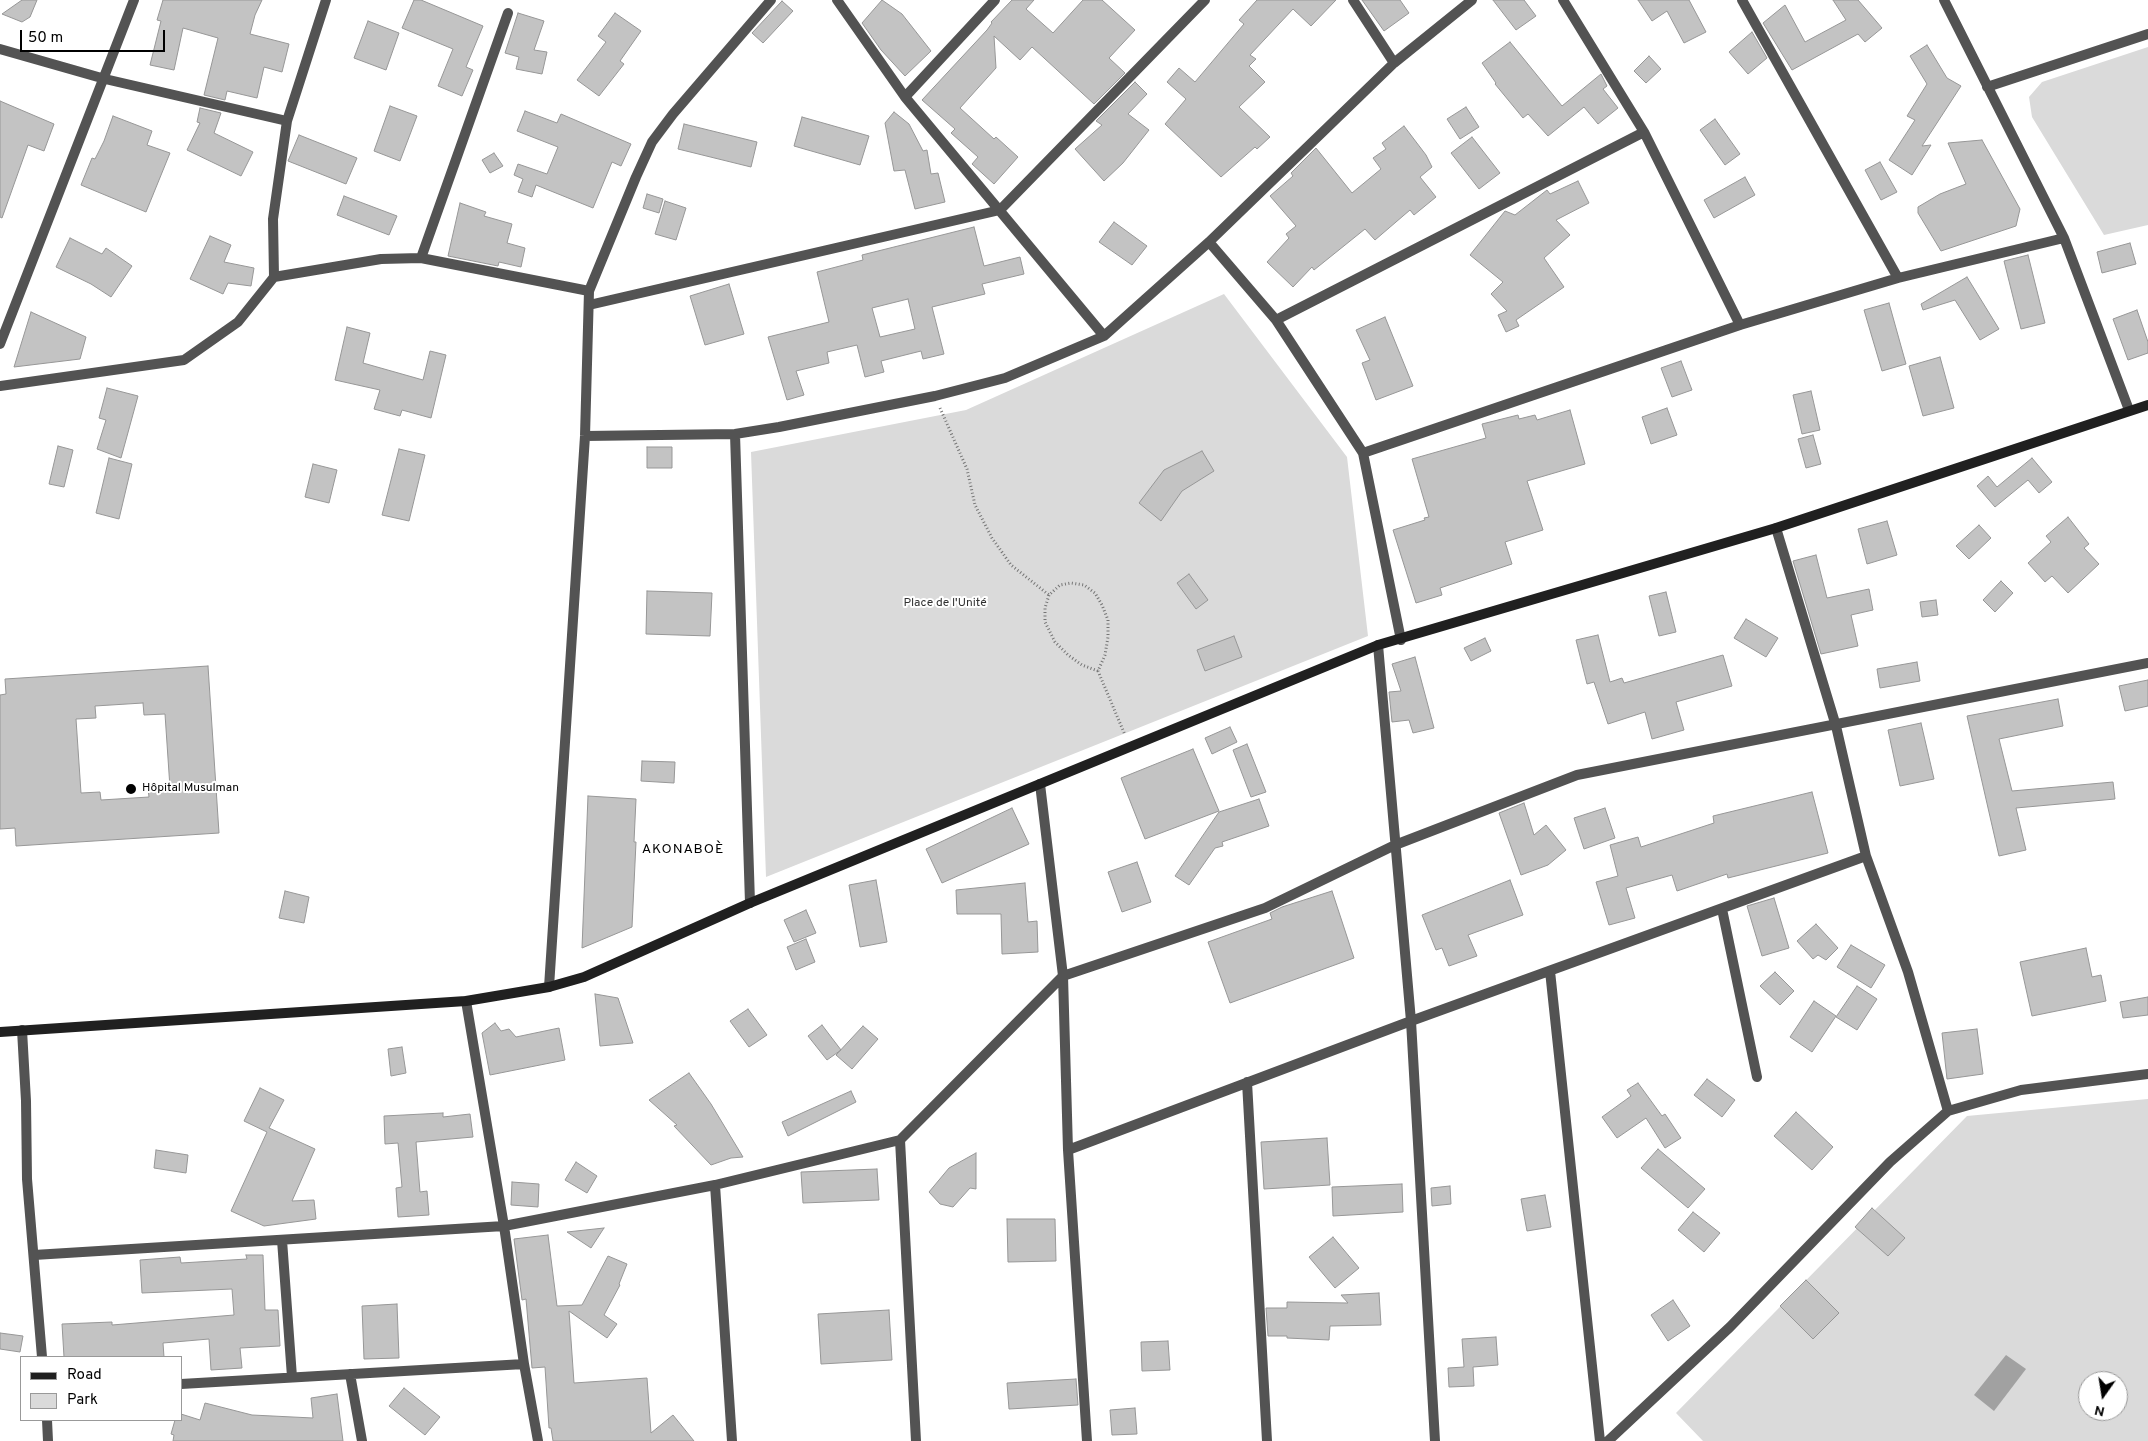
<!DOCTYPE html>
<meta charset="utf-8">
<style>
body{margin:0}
#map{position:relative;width:2148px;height:1441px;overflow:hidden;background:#fff;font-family:Overpass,sans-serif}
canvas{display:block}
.legend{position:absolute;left:20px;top:1356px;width:162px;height:65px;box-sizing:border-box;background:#fff;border:1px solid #999;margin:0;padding:6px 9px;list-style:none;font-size:15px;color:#000}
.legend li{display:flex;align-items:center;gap:10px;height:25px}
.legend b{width:25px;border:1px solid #999}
.north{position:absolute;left:2078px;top:1371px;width:50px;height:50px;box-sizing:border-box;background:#fff;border:1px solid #999;border-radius:50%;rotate:193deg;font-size:14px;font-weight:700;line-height:20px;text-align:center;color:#000}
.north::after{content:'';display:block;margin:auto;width:18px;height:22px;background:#000;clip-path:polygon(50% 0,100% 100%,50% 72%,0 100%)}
.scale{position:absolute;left:20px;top:30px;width:145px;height:22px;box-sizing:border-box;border:2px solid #000;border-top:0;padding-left:6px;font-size:15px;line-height:18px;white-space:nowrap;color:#000;-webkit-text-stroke:4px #fff;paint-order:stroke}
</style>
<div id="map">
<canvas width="2148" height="1441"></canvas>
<ul class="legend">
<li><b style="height:6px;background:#202020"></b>Road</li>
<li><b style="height:14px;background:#dadada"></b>Park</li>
</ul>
<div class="north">N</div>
<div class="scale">50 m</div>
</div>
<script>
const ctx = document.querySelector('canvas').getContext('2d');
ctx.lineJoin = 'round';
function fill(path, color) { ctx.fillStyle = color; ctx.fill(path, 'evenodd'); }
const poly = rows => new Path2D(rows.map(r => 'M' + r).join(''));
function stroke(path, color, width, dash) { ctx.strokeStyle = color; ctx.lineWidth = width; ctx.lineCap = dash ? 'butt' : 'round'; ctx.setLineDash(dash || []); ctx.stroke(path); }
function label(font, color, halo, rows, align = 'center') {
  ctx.font = font + ' Overpass,sans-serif'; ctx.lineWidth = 4; ctx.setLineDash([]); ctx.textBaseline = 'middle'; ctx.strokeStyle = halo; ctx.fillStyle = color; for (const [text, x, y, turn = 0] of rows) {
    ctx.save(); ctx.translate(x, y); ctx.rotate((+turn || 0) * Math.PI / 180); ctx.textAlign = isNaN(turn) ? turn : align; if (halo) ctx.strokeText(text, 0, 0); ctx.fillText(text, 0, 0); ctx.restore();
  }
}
const green = poly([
 [2148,47,2148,225,2104,235,2032,117,2029,97,2042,82],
 [1224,294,1347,457,1368,636,766,877,751,452,966,410],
 [2148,1099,2148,1441,1703,1441,1676,1413,1967,1116],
 [2088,1381,2118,1381,2118,1411,2088,1411]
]);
const water = poly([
 [2006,1355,2026,1369,1994,1411,1974,1395]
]);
const building = poly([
 [22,0,37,0,30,17,22,22,2,14,22,0],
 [163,0,262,0,255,15,250,34,289,44,282,72,264,67,257,98,227,91,225,100,204,95,218,38,183,28,174,70,150,65,161,21,157,20,163,0],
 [414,0,421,0,483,26,466,67,473,70,462,96,438,86,453,49,402,28,414,0],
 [882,0,902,14,931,51,905,76,881,50,862,23,882,0],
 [1012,0,1034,0,1026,9,1053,33,1083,0,1102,0,1135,30,1109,58,1125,73,1094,104,1032,47,1020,60,994,36,996,68,960,108,994,139,996,137,1018,157,994,184,972,164,978,157,951,133,955,129,922,100,987,30,992,23,991,22,1012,0],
 [1257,0,1336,0,1311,26,1293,9,1250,55,1256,59,1249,66,1265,82,1239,107,1270,137,1257,149,1255,147,1221,177,1165,124,1186,99,1167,82,1179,68,1195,82,1244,24,1239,20,1257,0],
 [1362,0,1400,0,1409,13,1384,31,1362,0],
 [1493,0,1524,0,1536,16,1516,30,1493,0],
 [1638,0,1689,0,1706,32,1684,43,1667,11,1652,21,1638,0],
 [1833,0,1858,0,1882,28,1865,42,1858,34,1792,70,1763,23,1785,5,1805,42,1846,20,1833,0],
 [782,1,793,11,763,43,752,33,782,1],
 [518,13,544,21,534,50,547,52,542,74,516,69,519,57,505,53,518,13],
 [615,13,641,31,620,61,624,64,599,96,577,80,606,42,598,36,615,13],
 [368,21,399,33,386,70,354,58,368,21],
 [1752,32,1767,58,1748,74,1729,52,1752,32],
 [1510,42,1562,106,1601,74,1607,86,1603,89,1618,108,1598,124,1584,107,1548,136,1528,114,1523,118,1495,84,1496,83,1482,63,1510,42],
 [1927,45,1947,78,1961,86,1922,146,1931,145,1912,175,1889,160,1915,120,1907,116,1927,84,1910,56,1927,45],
 [1649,56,1661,69,1646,83,1634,71,1649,56],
 [1135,82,1147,94,1128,114,1149,130,1123,163,1104,181,1075,149,1102,125,1096,121,1135,82],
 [0,101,54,124,44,151,28,145,2,218,0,217,0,101],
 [390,106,417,116,400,161,374,151,390,106],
 [1466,107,1479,127,1460,139,1447,119,1466,107],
 [200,108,221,113,214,133,253,152,241,176,187,150,200,123,197,122,200,108],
 [525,111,557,123,561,114,631,144,621,166,612,162,593,208,536,185,532,197,518,192,523,179,514,175,518,164,547,174,558,147,517,131,525,111],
 [894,112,909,124,923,151,927,150,931,174,938,173,945,202,915,209,905,170,894,171,885,123,894,112],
 [113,116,152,131,147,145,170,153,146,212,81,185,92,158,95,159,104,141,113,116],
 [802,117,869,136,860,165,794,146,802,117],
 [1715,119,1740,154,1725,165,1700,130,1715,119],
 [684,124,757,142,751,167,678,149,684,124],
 [1404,126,1426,155,1432,167,1420,177,1436,197,1414,215,1410,210,1375,240,1365,229,1314,270,1312,267,1293,287,1267,262,1289,238,1286,234,1296,226,1270,196,1293,176,1291,173,1316,148,1352,193,1381,169,1373,158,1386,149,1382,143,1404,126],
 [299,135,357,158,346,184,288,161,299,135],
 [1472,137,1500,173,1479,189,1451,153,1472,137],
 [1982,140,2020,209,2016,226,1941,251,1918,213,1918,207,1940,194,1966,184,1948,143,1982,140],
 [494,153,503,166,490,173,482,160,494,153],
 [1880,162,1897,192,1881,200,1865,170,1880,162],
 [1745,177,1755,195,1714,218,1704,200,1745,177],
 [1578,181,1589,203,1556,220,1570,235,1544,258,1564,287,1516,320,1519,326,1506,332,1498,315,1507,311,1491,294,1503,282,1470,255,1505,211,1515,215,1547,190,1550,194,1578,181],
 [647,194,663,199,659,213,643,208,647,194],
 [344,196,397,216,389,235,337,215,344,196],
 [665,201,686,208,676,240,655,234,665,201],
 [460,203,486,212,484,216,512,224,507,243,525,248,521,267,499,262,498,266,448,256,460,203],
 [1114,222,1147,246,1132,265,1099,242,1114,222],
 [974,227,984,266,1020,257,1024,274,982,284,985,294,932,307,944,354,923,359,921,351,881,361,884,372,865,377,857,345,827,352,829,363,796,371,804,395,787,400,768,337,829,322,817,272,863,260,862,255,974,227],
 [908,299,915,329,880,337,872,308,908,299],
 [210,236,231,245,224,262,254,268,251,286,228,283,223,294,190,279,210,236],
 [70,238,102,254,106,248,132,266,111,297,91,284,56,267,70,238],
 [2130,243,2136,264,2102,273,2097,252,2130,243],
 [2028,255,2045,323,2021,329,2004,261,2028,255],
 [1967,277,1999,329,1980,340,1955,300,1923,310,1921,304,1967,277],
 [729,284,744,334,705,345,690,296,729,284],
 [1889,303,1906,364,1882,371,1864,310,1889,303],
 [2137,310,2148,342,2148,353,2128,360,2113,319,2137,310],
 [31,312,86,337,80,359,14,367,31,312],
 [1385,317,1413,386,1376,400,1362,363,1370,360,1356,330,1385,317],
 [347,327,370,333,363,363,423,380,430,351,446,355,431,418,402,410,400,416,374,409,380,390,335,380,347,327],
 [1940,357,1954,408,1923,416,1909,366,1940,357],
 [1681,361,1692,390,1672,397,1661,368,1681,361],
 [107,388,138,396,121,458,97,449,106,420,99,418,107,388],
 [1811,391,1820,430,1802,434,1793,395,1811,391],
 [1667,408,1677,435,1651,444,1642,417,1667,408],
 [1570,410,1585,464,1527,481,1543,530,1505,542,1512,564,1440,588,1442,595,1416,603,1393,530,1425,520,1424,518,1429,517,1412,459,1486,438,1482,424,1518,415,1519,419,1535,415,1537,420,1570,410],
 [1813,435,1821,464,1806,468,1798,439,1813,435],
 [58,446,73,450,64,487,49,484,58,446],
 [647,447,672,447,672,468,647,468,647,447],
 [399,449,425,455,409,521,382,515,399,449],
 [1202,451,1214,471,1182,491,1161,521,1139,503,1164,470,1202,451],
 [109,458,132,464,119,519,96,513,109,458],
 [2032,458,2052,482,2039,493,2028,480,1995,507,1977,486,1988,476,1997,487,2032,458],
 [313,464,337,470,329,503,305,497,313,464],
 [2068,517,2089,544,2084,548,2099,564,2068,593,2052,576,2045,582,2028,563,2051,542,2046,536,2068,517],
 [1887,521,1897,555,1867,564,1858,529,1887,521],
 [1979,525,1991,538,1969,559,1956,546,1979,525],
 [1816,555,1827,598,1869,589,1873,610,1851,615,1858,646,1821,654,1793,561,1816,555],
 [1189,574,1208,600,1196,609,1177,583,1189,574],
 [2001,581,2013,593,1995,612,1983,600,2001,581],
 [647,591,712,593,710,636,646,634,647,591],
 [1666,592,1676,632,1659,636,1649,596,1666,592],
 [1936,600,1938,615,1922,617,1920,602,1936,600],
 [1746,619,1778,638,1766,657,1734,638,1746,619],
 [1598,635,1610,682,1622,678,1624,683,1723,655,1732,686,1676,702,1684,730,1652,739,1645,712,1608,724,1594,682,1587,684,1576,640,1598,635],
 [1234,636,1242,657,1205,671,1197,650,1234,636],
 [1485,638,1491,651,1471,661,1464,648,1485,638],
 [1415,657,1434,728,1413,733,1409,720,1392,722,1389,692,1401,691,1392,664,1415,657],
 [1917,662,1920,681,1880,688,1877,669,1917,662],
 [208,666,219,833,16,846,15,828,0,829,0,695,6,694,5,679,208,666],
 [143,703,144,715,165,714,170,788,148,789,149,797,101,800,100,792,81,793,76,719,96,718,95,706,143,703],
 [2148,680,2148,706,2125,711,2119,686,2148,680],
 [2058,699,2063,726,1999,739,2012,791,2113,782,2115,799,2016,808,2026,850,1999,856,1967,716,2058,699],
 [1921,723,1934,779,1900,786,1888,730,1921,723],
 [1230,727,1237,742,1212,754,1205,738,1230,727],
 [1247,744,1266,792,1251,797,1233,750,1247,744],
 [1193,749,1219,811,1145,839,1121,778,1193,749],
 [642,761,675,762,674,783,641,781,642,761],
 [1812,792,1828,853,1728,878,1727,874,1677,891,1672,875,1626,888,1635,918,1609,925,1596,882,1618,876,1610,845,1638,837,1641,847,1714,823,1713,816,1812,792],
 [588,796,636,799,634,842,636,842,632,927,582,948,588,796],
 [1259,799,1269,826,1222,842,1223,846,1215,848,1189,885,1175,876,1219,812,1259,799],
 [1524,803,1534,835,1546,825,1566,850,1548,865,1521,875,1499,813,1524,803],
 [1012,808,1029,844,942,883,926,849,1012,808],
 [1605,808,1615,838,1584,849,1574,818,1605,808],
 [1137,862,1151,902,1122,912,1108,872,1137,862],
 [876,880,887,942,860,947,849,885,876,880],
 [1510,880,1523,915,1468,935,1477,956,1449,966,1442,948,1436,950,1422,915,1510,880],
 [1025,883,1028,922,1037,921,1038,952,1002,954,1001,914,957,914,956,890,1025,883],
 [285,891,309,897,304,923,279,918,285,891],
 [1332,891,1354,958,1230,1003,1208,942,1272,919,1270,913,1282,907,1332,891],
 [1774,898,1789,948,1762,956,1747,906,1774,898],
 [806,910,816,933,794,942,784,920,806,910],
 [1816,924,1838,948,1826,960,1818,955,1813,959,1797,941,1816,924],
 [806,939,815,962,796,970,787,947,806,939],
 [1851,945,1885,965,1871,988,1837,967,1851,945],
 [2086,948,2092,977,2101,975,2106,1001,2032,1016,2020,962,2086,948],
 [1775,972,1794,991,1780,1005,1760,986,1775,972],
 [1857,986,1877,999,1857,1030,1836,1017,1857,986],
 [595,994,618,998,633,1043,600,1046,595,994],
 [2148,997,2148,1015,2123,1018,2120,1002,2148,997],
 [1814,1001,1836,1016,1812,1052,1790,1037,1814,1001],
 [748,1009,767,1035,749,1047,730,1021,748,1009],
 [495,1023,501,1031,509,1029,516,1037,559,1028,565,1060,490,1075,482,1033,495,1023],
 [822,1025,841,1050,827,1060,808,1036,822,1025],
 [863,1026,878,1039,852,1069,836,1055,863,1026],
 [1977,1029,1983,1074,1947,1079,1942,1033,1977,1029],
 [402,1047,406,1073,391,1076,388,1049,402,1047],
 [689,1073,711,1104,743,1157,731,1158,711,1165,674,1126,677,1125,649,1100,689,1073],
 [1707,1079,1735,1100,1722,1117,1694,1095,1707,1079],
 [1638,1083,1662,1116,1665,1114,1681,1138,1665,1148,1646,1118,1617,1138,1602,1117,1631,1096,1627,1090,1638,1083],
 [260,1088,284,1100,269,1128,315,1149,292,1201,314,1200,316,1219,264,1226,231,1211,267,1132,244,1121,260,1088],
 [851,1091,856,1102,788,1136,782,1122,851,1091],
 [1796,1112,1833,1147,1812,1170,1774,1136,1796,1112],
 [443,1113,443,1117,470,1114,473,1137,416,1142,420,1192,427,1191,429,1215,398,1217,396,1188,402,1187,398,1143,385,1144,384,1116,443,1113],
 [1327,1138,1330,1185,1264,1189,1261,1142,1327,1138],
 [1658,1149,1705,1189,1688,1208,1641,1168,1658,1149],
 [156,1150,188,1155,186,1173,154,1168,156,1150],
 [976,1153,976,1189,970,1188,953,1207,940,1204,929,1192,949,1168,976,1153],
 [576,1162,597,1176,587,1193,565,1180,576,1162],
 [877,1169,879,1200,803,1203,801,1172,877,1169],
 [512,1182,539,1184,538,1207,511,1205,512,1182],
 [1402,1184,1403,1212,1333,1216,1332,1187,1402,1184],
 [1450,1186,1451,1204,1432,1206,1431,1188,1450,1186],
 [1545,1195,1551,1227,1527,1231,1521,1199,1545,1195],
 [1872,1208,1905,1238,1888,1256,1855,1227,1872,1208],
 [1693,1212,1720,1233,1704,1252,1678,1230,1693,1212],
 [1007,1219,1055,1219,1056,1261,1008,1262,1007,1219],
 [604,1228,591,1248,567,1232,604,1228],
 [548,1235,557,1306,582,1305,608,1256,627,1264,619,1284,620,1285,604,1315,617,1324,607,1338,569,1311,574,1383,647,1378,651,1433,673,1415,694,1441,553,1441,551,1428,549,1428,545,1367,532,1368,526,1299,522,1300,514,1239,548,1235],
 [1333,1237,1359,1268,1335,1288,1309,1257,1333,1237],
 [246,1255,263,1255,265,1310,278,1310,280,1346,240,1348,242,1368,211,1370,209,1339,163,1343,164,1357,64,1357,62,1324,112,1322,112,1325,234,1315,232,1289,142,1293,140,1260,180,1257,181,1263,247,1259,246,1255],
 [1806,1280,1839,1313,1813,1339,1780,1306,1806,1280],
 [1379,1293,1381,1325,1330,1326,1329,1340,1287,1338,1287,1336,1268,1336,1266,1308,1287,1308,1287,1302,1348,1303,1341,1295,1379,1293],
 [1673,1300,1690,1326,1668,1341,1651,1315,1673,1300],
 [397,1304,399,1358,364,1359,362,1306,397,1304],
 [889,1310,892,1360,821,1364,818,1314,889,1310],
 [0,1333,23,1336,20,1352,0,1349,0,1333],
 [1496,1337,1498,1365,1473,1367,1474,1386,1449,1387,1448,1368,1464,1367,1462,1339,1496,1337],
 [1168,1341,1170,1370,1142,1371,1141,1342,1168,1341],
 [1076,1379,1078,1405,1009,1409,1007,1383,1076,1379],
 [404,1388,440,1417,425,1435,389,1406,404,1388],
 [337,1394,343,1441,173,1441,174,1435,171,1434,175,1420,181,1420,181,1414,200,1420,205,1403,252,1415,313,1418,311,1398,337,1394],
 [1135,1408,1137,1434,1112,1435,1110,1410,1135,1408]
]);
const path = poly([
 [940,408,967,469,975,505,992,538,1011,565,1049,595],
 [1098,671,1082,665,1068,655,1055,642,1045,622,1045,608,1049,595,1060,585,1071,583,1084,585,1095,593,1102,605,1108,620,1108,637,1105,655,1098,671,1125,735]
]);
const street = poly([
 [837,0,905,97,1104,336],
 [1353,0,1394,63],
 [1563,0,1644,132,1740,325],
 [1742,0,1898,278],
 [1944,0,2064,238,2129,410],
 [0,49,105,79,287,121],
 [1987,87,2148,34],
 [905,97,995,0],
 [1209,242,1276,320,1363,453,1401,640],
 [421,258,508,13],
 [274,277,381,259,421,258,589,291],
 [589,305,1000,210,1205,0],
 [1276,320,1644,132],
 [0,344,134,0],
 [0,386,184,360,238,322,274,277,273,219,287,121,326,0],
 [735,434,750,903],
 [585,436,735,434,779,427,935,396,1005,378,1104,336,1209,242,1394,63,1472,0],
 [1363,453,1740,325,1898,278,2064,238],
 [1776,528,1836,726,1866,856,1908,972,1948,1111],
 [1378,645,1411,1021,1435,1441],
 [1040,784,1063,976,1068,1150,1087,1441],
 [1722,909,1757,1077],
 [1550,971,1600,1441],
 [549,987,585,436,589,291,636,177,652,142,673,114,771,0],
 [466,1001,504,1226,524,1364,538,1441],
 [22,1030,26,1101,27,1179,42,1357],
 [1247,1082,1267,1441],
 [900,1140,916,1441],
 [1068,1150,1411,1021,1866,856],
 [715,1185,732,1441],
 [282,1240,292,1377],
 [34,1255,504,1226,715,1185,900,1140,1063,976,1265,908,1395,845,1577,775,2148,663],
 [350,1374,362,1441],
 [181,1384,524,1364],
 [47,1420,48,1441],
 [1608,1441,1730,1327,1890,1162,1948,1111,2021,1090,2148,1074]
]);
const secondary = poly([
 [0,1032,466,1001,549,987,584,977,750,903,1378,645,1776,528,2148,405]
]);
const markers = [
 [131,789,6,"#000"]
];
const parkNames = [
 ["Place de l'Unité",945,604]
];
const poiNames = [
 ["Hôpital Musulman",142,789]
];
const neighbourhoodNames = [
 ["AKONABOÈ",683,850]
];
fill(green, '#dadada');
fill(water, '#a1a1a1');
fill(building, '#c3c3c3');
stroke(building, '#979797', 1);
stroke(path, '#757575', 3, [1, 2.5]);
stroke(street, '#535353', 10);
stroke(secondary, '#202020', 10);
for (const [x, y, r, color] of markers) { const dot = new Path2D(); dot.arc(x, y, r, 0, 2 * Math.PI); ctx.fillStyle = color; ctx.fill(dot); stroke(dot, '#fff', 2); }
label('12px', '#313131', '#fff', parkNames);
label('12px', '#000', '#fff', poiNames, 'left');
ctx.letterSpacing = '1px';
label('14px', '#000', '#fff', neighbourhoodNames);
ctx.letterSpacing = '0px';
</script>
